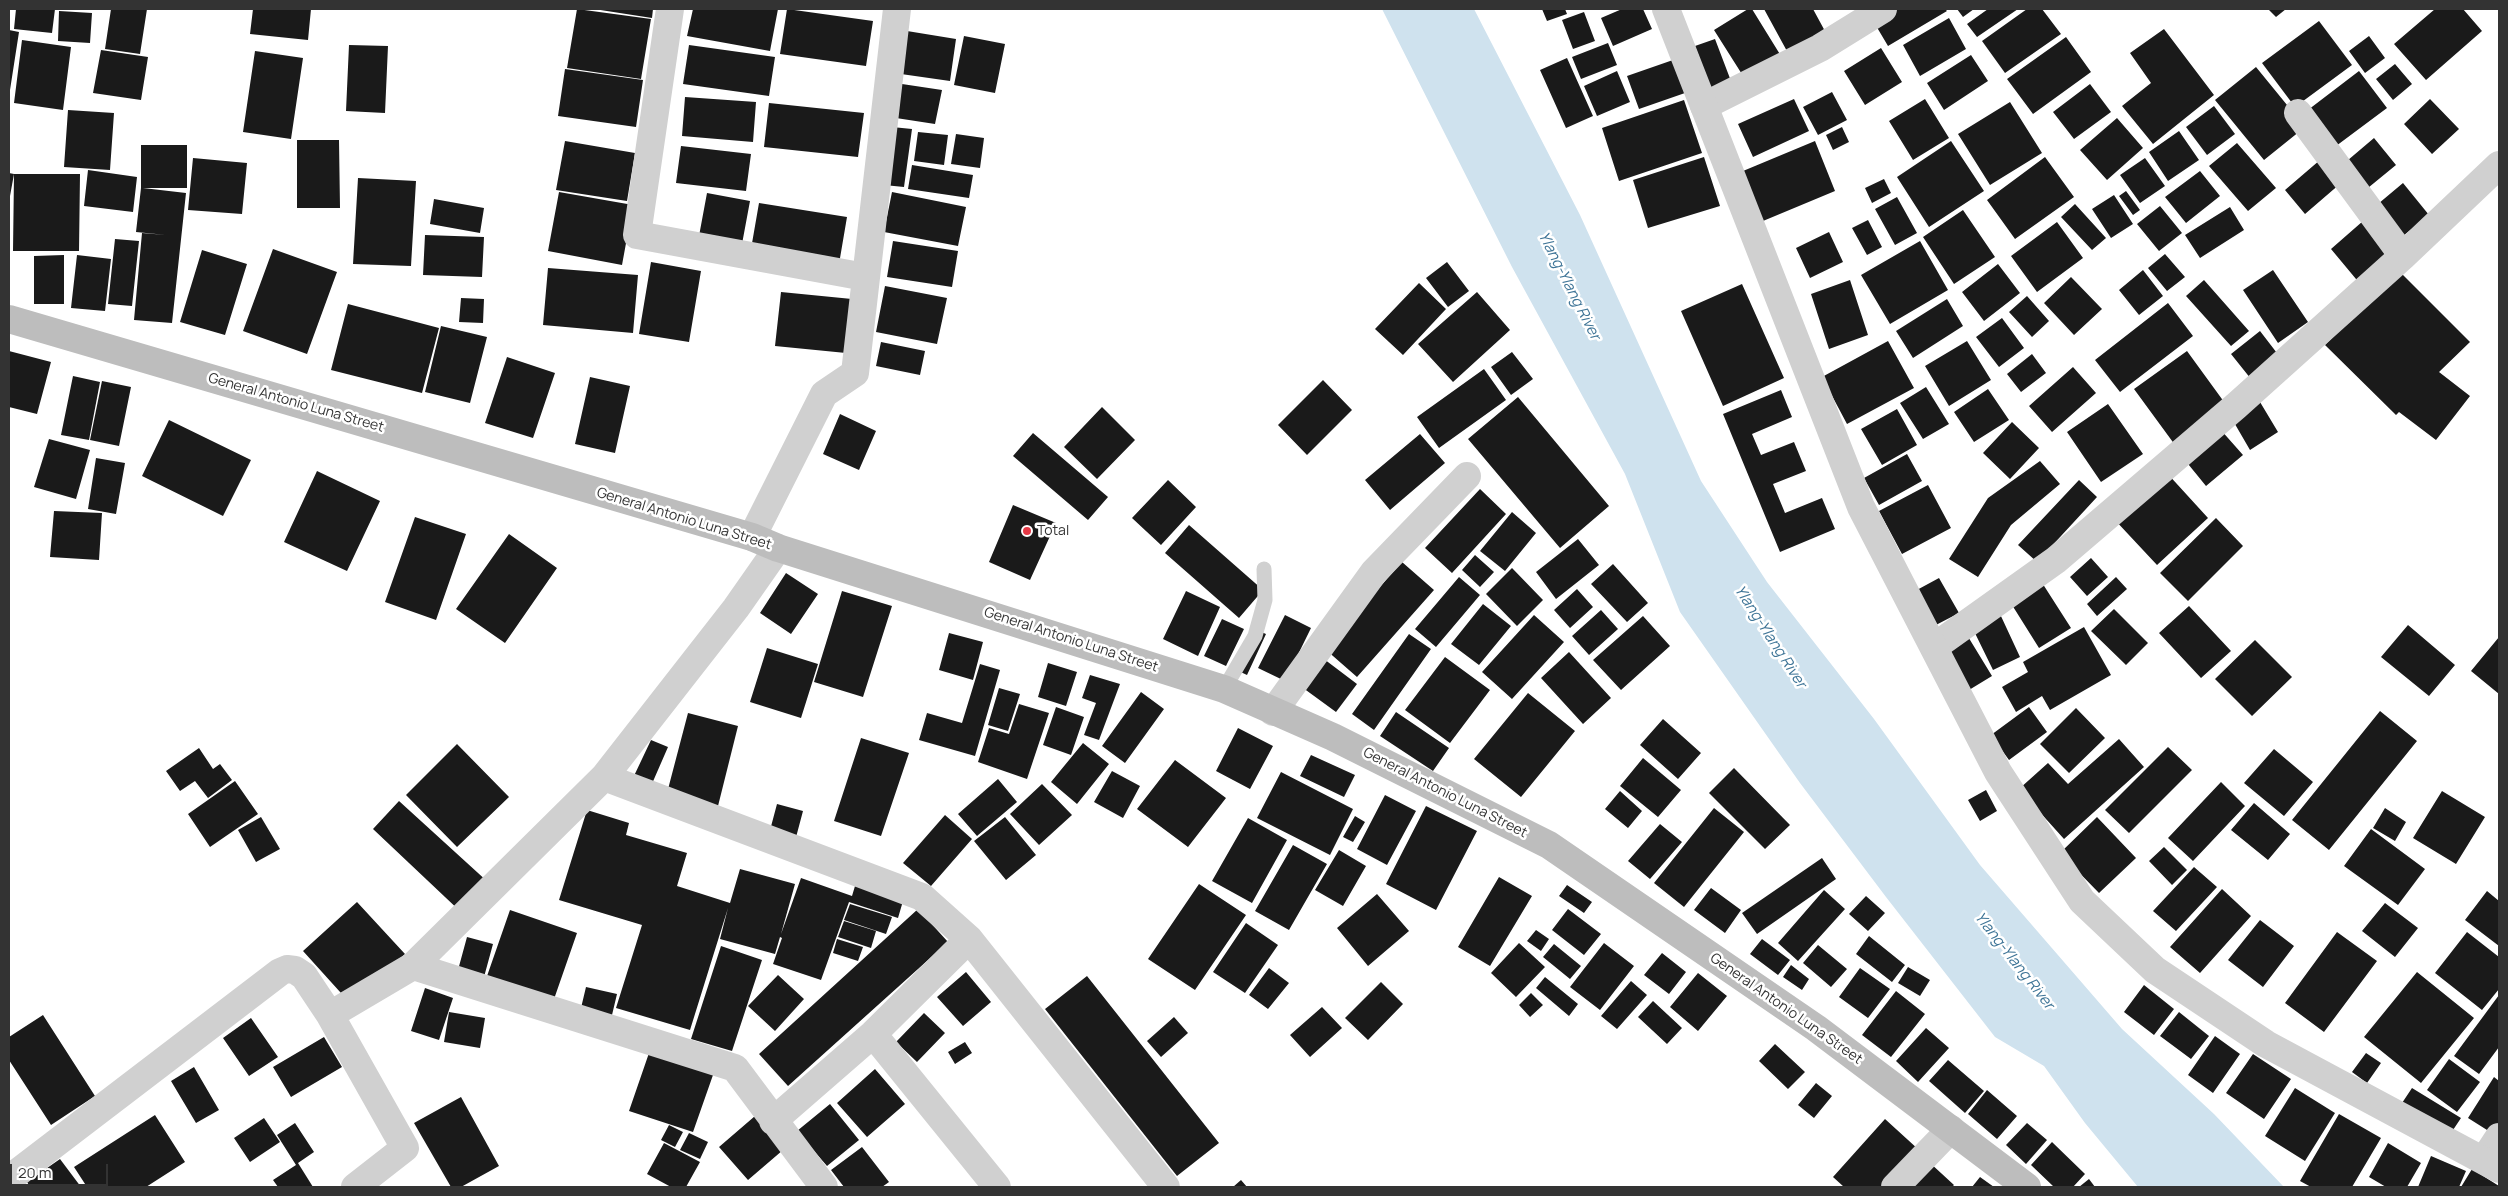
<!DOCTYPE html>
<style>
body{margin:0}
#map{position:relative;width:2508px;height:1196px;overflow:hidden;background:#fff;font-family:Manrope,sans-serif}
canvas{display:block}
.frame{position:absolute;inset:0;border:10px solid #333;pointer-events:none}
.scale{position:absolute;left:10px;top:1164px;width:98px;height:22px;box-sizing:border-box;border:2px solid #333;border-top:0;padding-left:6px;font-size:15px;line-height:18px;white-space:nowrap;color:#333;-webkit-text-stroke:4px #fff;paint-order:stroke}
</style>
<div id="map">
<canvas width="2508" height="1196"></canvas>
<div class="frame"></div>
<div class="scale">20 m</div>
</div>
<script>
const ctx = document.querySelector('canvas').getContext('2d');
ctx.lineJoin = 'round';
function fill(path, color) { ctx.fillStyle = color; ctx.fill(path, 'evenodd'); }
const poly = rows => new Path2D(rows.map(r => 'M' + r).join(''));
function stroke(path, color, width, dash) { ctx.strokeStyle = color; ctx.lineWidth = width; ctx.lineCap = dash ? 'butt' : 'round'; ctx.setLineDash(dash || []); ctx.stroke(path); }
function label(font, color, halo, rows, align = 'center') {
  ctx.font = font + ' Manrope,sans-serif'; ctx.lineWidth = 5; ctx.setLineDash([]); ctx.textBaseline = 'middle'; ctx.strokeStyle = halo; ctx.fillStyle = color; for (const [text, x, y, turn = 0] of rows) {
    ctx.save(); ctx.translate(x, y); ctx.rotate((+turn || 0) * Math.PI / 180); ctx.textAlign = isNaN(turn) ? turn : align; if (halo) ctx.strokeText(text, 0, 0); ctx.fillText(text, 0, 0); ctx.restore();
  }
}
const water = poly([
 [1382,9,1474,9,1580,215,1701,481,1767,582,1874,719,1980,865,2122,1029,2214,1114,2284,1187,2138,1187,2085,1123,2044,1066,1995,1037,1886,897,1800,783,1680,612,1625,474,1512,267]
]);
const building = poly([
 [16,9,55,9,52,33,14,29],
 [111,9,147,9,140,54,105,49],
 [253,9,311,9,308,40,250,34],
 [577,9,651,19,641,79,567,68],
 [594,9,653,9,652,18],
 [693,9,778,9,770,51,687,36],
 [787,9,873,21,866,66,780,54],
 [1542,9,1565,9,1567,14,1547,21],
 [1622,9,1643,9,1652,29,1613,46,1601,18],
 [1748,9,1752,9,1781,56,1745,79,1714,30],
 [1764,9,1813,9,1826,33,1788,53],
 [1889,9,1945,9,1947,11,1888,46,1872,19],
 [1957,9,1974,9,1963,17],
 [1988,9,2018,9,1977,37,1967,24],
 [2027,9,2042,9,2061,34,2005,73,1982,41],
 [2268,9,2286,9,2276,17],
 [2435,9,2463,9,2482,31,2426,80,2394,44],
 [59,11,92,13,90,43,58,41],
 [1584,12,1595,41,1573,49,1562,20],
 [1949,18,1966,49,1920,76,1903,45],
 [2319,21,2352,65,2295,107,2262,63],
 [2164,29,2214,95,2153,144,2122,106,2151,83,2130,53],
 [9,30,19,32,10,90,9,90],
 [907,31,956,39,950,81,901,74],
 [964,36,1005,44,995,93,954,85],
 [2369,36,2385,58,2365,73,2349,51],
 [2066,37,2091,72,2033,114,2007,79],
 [1715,39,1734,89,1714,97,1695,46],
 [22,40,71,47,63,110,14,103],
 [1608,43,1617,65,1581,79,1572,57],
 [349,45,388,46,385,113,346,111],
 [689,45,775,57,769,96,683,84],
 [1881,48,1902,82,1865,105,1844,71],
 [101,50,148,57,141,100,93,93],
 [255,51,303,58,291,139,243,132],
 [1971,55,1988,81,1944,110,1927,83],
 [1567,58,1593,116,1566,128,1540,70],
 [1673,60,1685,93,1639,109,1627,76],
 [2395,64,2412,84,2393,100,2376,79],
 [2256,67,2305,127,2264,160,2215,100],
 [565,69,643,80,636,127,558,116],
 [1617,71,1630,102,1597,116,1584,86],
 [2359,71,2387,108,2332,149,2304,113],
 [902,84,942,90,935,124,896,118],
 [2090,84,2111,112,2074,139,2053,112],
 [1832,92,1847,120,1818,135,1803,107],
 [685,97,756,102,753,142,682,136],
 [1794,99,1809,131,1753,157,1738,124],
 [1925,99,1949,138,1913,160,1889,121],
 [2430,99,2459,129,2432,154,2404,124],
 [1684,100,1702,153,1619,181,1602,128],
 [2010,102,2042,153,1990,185,1958,134],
 [769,103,864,113,858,157,764,147],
 [2214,106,2235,134,2207,155,2186,127],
 [68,110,114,113,110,170,64,167],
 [2117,118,2143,148,2107,180,2080,150],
 [892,127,912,129,904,187,884,185],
 [1842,127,1849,142,1833,150,1826,135],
 [2179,131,2199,160,2168,181,2149,152],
 [918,132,948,135,944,165,914,161],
 [956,134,984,138,980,168,951,164],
 [2374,138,2396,165,2363,192,2341,166],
 [297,140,339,140,340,208,297,208],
 [565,141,635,153,627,201,556,190],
 [1815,141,1835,191,1763,221,1743,171],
 [1951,141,1984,191,1929,227,1897,177],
 [2237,143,2276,188,2248,211,2209,166],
 [141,145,187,145,187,188,143,188,186,193,172,323,134,320,142,233,166,235,136,232,141,188],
 [681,146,751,154,746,191,676,183],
 [1704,157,1720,206,1648,228,1633,180],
 [2045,157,2074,197,2015,239,1987,200],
 [193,158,247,163,242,214,188,210],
 [2145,158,2165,186,2140,203,2120,175],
 [2320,160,2341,183,2305,214,2285,190],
 [912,165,973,175,969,198,908,189],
 [88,170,137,177,133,212,84,206],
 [2200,171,2220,196,2186,223,2165,197],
 [9,173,14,174,10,196,9,196],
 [14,174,80,174,79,251,13,251],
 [358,178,416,181,411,266,353,264],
 [1884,179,1891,193,1872,203,1865,188],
 [2403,183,2429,215,2398,240,2372,209],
 [2126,191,2140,210,2133,215,2119,196],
 [559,192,633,205,622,265,548,251],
 [892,192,966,207,958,246,884,232],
 [707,193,750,201,742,244,699,236],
 [2114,195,2133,224,2111,238,2092,209],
 [1897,197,1917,233,1895,245,1875,209],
 [434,199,484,208,480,233,430,224],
 [759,203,847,217,839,264,751,249],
 [2075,204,2106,238,2092,250,2061,217],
 [2160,206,2182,233,2159,251,2137,224],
 [2230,207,2244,230,2200,258,2185,235],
 [1963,210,1995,257,1954,284,1923,237],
 [1868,220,1882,247,1867,255,1852,228],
 [2363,221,2394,258,2361,285,2331,249],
 [2057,222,2083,258,2037,292,2011,256],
 [1829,232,1843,262,1810,278,1796,248],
 [425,235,484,237,482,277,423,275],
 [115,239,139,241,132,306,108,304],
 [893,241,958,251,952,287,887,277],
 [1920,241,1948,290,1890,324,1861,275],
 [273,249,337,272,307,354,243,331],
 [202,250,247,264,225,335,180,322],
 [2165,254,2185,277,2167,291,2148,268],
 [64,255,64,304,34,304,34,256],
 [77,255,111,259,105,311,71,308],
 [651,262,701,271,689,342,639,334],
 [1447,262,1469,291,1448,307,1426,278],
 [1998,264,2020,293,1984,321,1962,292],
 [548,268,638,275,633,333,543,325],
 [2143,270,2163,296,2139,315,2119,290],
 [2273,270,2308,322,2278,343,2243,290],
 [2399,271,2470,342,2439,372,2470,396,2436,440,2399,412,2396,415,2325,345],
 [2071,277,2102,309,2074,335,2044,303],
 [1850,280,1868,335,1829,349,1811,294],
 [2204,280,2249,331,2231,346,2186,296],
 [1419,283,1446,309,1403,355,1375,329],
 [1742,284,1784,378,1723,406,1681,311],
 [885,286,947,298,937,344,876,332],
 [781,292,852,299,846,353,775,346],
 [1477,292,1510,330,1453,382,1418,344],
 [2027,296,2049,321,2032,337,2009,312],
 [461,298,484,299,483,323,459,322],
 [1947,299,1963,326,1913,358,1896,331],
 [2168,303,2193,336,2120,392,2095,360],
 [348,304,439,328,422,393,331,370],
 [2002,318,2024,348,1999,367,1976,337],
 [441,326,487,337,470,403,425,392],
 [2260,331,2280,357,2251,379,2231,354],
 [1888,341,1914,388,1847,424,1822,377],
 [1967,341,1991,380,1949,406,1925,366],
 [881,342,925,351,920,375,876,366],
 [9,351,51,362,37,414,9,407],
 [2187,351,2227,406,2175,445,2134,389],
 [1512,352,1533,379,1511,395,1491,367],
 [2032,354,2046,373,2021,392,2007,374],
 [507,357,555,373,533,438,485,423],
 [2073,367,2096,393,2052,432,2029,406],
 [1484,369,1506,400,1439,448,1417,417],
 [73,376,100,382,89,440,61,435],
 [590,377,630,386,615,453,575,444],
 [1323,380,1352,410,1307,455,1278,425],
 [102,381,131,387,119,446,90,440],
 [1926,387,1949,424,1923,439,1900,403],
 [1988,389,2009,420,1974,442,1954,412],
 [1781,390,1792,417,1752,434,1761,455,1794,442,1806,471,1773,484,1785,513,1822,498,1835,529,1780,552,1723,414],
 [1518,397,1609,506,1560,548,1468,439],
 [2260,402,2278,432,2250,450,2232,419],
 [2108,404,2143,454,2101,482,2067,432],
 [1102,407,1135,440,1097,479,1064,447],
 [1897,409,1917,445,1882,465,1861,429],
 [840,414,876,431,859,470,823,454],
 [169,420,251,460,223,516,142,476],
 [2012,422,2039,448,2010,479,1983,453],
 [2220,429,2243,455,2206,486,2184,459],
 [1033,433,1108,497,1088,520,1013,456],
 [1420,434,1445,463,1390,510,1365,480],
 [49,439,90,450,76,499,34,487],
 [1907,454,1922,481,1879,505,1864,478],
 [96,458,125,463,116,514,88,509],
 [2040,461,2060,484,2011,525,1978,577,1949,559,1988,498],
 [317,471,380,501,347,571,284,542],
 [2166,472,2208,518,2157,565,2114,519],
 [1168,480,1196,507,1161,545,1132,518],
 [2079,480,2097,497,2037,562,2018,545],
 [1928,485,1951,528,1902,554,1879,511],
 [1480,489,1506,514,1452,573,1425,548],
 [1013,505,1056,523,1030,580,989,562],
 [54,511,102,513,99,560,50,557],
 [1512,512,1536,533,1505,571,1480,551],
 [415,517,466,534,436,620,385,602],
 [2216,518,2243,546,2188,601,2160,573],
 [1189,525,1263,590,1239,618,1165,553],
 [509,534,557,568,505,643,456,609],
 [1578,539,1599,565,1556,599,1536,572],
 [1475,555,1494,572,1480,587,1462,570],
 [2091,558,2108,577,2087,596,2070,577],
 [1402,562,1434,590,1357,677,1325,649],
 [1613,564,1648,603,1627,622,1591,584],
 [1512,568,1543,600,1517,626,1486,594],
 [786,573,818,594,791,634,760,613],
 [1459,577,1480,595,1436,647,1415,629],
 [2116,577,2127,589,2097,616,2087,604],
 [1939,578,1959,613,1934,626,1915,591],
 [2039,578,2071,628,2039,648,2007,597],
 [1577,589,1593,607,1570,628,1554,610],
 [842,591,892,606,863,697,814,682],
 [1186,591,1220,607,1198,656,1163,639],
 [1483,604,1511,626,1479,665,1451,644],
 [2189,606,2231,651,2201,678,2159,633],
 [2114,609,2148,643,2126,665,2091,631],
 [1601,610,1618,629,1589,655,1572,636],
 [2000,614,2020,657,1993,670,1972,627],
 [1285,615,1311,628,1285,681,1258,668],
 [1534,615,1564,642,1512,699,1482,672],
 [1643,616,1670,646,1621,690,1593,660],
 [1222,619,1244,629,1226,666,1204,656],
 [2408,625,2455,665,2429,696,2381,657],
 [2084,627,2111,675,2050,710,2042,696,2016,712,2002,687,2028,672,2023,662],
 [1252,628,1266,634,1247,675,1232,668],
 [949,633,983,642,973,680,939,670],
 [1409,634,1431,649,1374,730,1352,714],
 [1967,635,1992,676,1969,690,1944,649],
 [2499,637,2499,694,2471,671],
 [2255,640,2292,677,2252,716,2215,679],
 [767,648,818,664,801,718,750,702],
 [1569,652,1611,698,1583,724,1541,678],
 [1320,656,1357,684,1336,712,1299,685],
 [1445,657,1490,690,1450,743,1405,710],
 [1048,663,1077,672,1066,706,1038,697],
 [980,664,1000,670,975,756,919,740,927,713,962,723],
 [1090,675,1120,684,1099,740,1084,735,1096,703,1082,698],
 [999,688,1020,694,1008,731,988,725],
 [1141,692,1164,709,1125,763,1102,746],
 [1528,693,1575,731,1521,797,1474,759],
 [1019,704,1049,713,1027,779,978,762,989,728,1009,734],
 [1056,707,1084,717,1071,755,1043,745],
 [2029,707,2047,732,2009,760,1991,735],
 [2076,708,2105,738,2069,773,2040,744],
 [2380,711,2417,741,2329,850,2292,820],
 [1396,712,1449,748,1433,771,1380,736],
 [688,713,738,726,718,806,667,793],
 [1663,719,1701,753,1678,779,1640,745],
 [1238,728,1273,746,1250,789,1216,771],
 [861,738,909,753,881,836,834,821],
 [2119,739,2144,767,2064,839,2019,789,2048,763,2068,784],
 [651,740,668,747,651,786,633,778],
 [1083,743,1109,764,1077,804,1051,782],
 [457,744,509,797,457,847,406,795],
 [2168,747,2192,770,2129,833,2105,810],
 [199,748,213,769,220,764,232,780,208,798,195,781,180,791,166,771],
 [2274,749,2313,782,2284,816,2244,783],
 [1311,755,1355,775,1344,797,1300,776],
 [1643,758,1681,790,1658,817,1620,786],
 [1175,760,1226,798,1188,847,1137,809],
 [1734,768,1790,825,1765,849,1709,793],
 [1112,771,1140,786,1123,818,1094,802],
 [1281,772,1353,809,1330,855,1257,818],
 [998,779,1017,802,977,836,958,814],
 [235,781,258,814,210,847,188,814],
 [2221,782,2245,806,2193,861,2168,838],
 [1042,784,1072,815,1039,845,1010,814],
 [1986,790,1997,811,1980,821,1968,800],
 [1620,791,1642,811,1628,828,1605,809],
 [2442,791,2485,817,2456,864,2413,838],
 [1385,795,1416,811,1387,865,1357,849],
 [399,801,489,883,463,914,373,829],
 [2254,803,2290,834,2268,860,2231,830],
 [777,804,803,811,795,841,769,834],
 [1426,806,1477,831,1436,910,1386,884],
 [1714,808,1744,832,1684,907,1654,883],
 [2385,808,2406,822,2395,841,2373,828],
 [587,810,629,823,626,835,687,853,677,886,730,903,740,869,795,884,781,934,801,878,852,896,855,886,903,901,898,918,849,902,821,980,773,964,782,938,780,937,775,954,720,939,728,908,690,1030,616,1008,642,925,559,900],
 [945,815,972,839,931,886,903,863],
 [1355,816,1365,822,1353,842,1343,837],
 [261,817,280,849,256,862,238,830],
 [1005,817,1036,855,1006,880,974,841],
 [2097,817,2136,858,2099,893,2060,853],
 [1248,818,1287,840,1252,903,1212,881],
 [1660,824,1682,842,1650,879,1628,861],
 [2371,829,2425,869,2398,905,2344,866],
 [1293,845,1327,864,1289,930,1255,911],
 [2164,847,2187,870,2172,885,2149,861],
 [1339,850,1366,866,1343,906,1315,890],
 [1822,858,1836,879,1757,934,1742,913],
 [2194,867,2217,887,2176,931,2153,911],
 [1499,877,1532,896,1490,966,1458,947],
 [1199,884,1246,915,1195,990,1148,959],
 [1567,885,1592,902,1584,913,1559,896],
 [1711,888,1741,910,1725,933,1694,910],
 [2222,889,2251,916,2200,973,2170,947],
 [1824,890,1845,909,1798,961,1778,943],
 [2487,891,2499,901,2499,946,2465,920],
 [1377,894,1409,931,1368,966,1337,928],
 [1866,896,1885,913,1868,931,1849,914],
 [357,902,405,954,350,1003,303,951],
 [2385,903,2418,928,2395,957,2362,931],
 [850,904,892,917,886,934,844,920],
 [918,909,948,942,788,1086,759,1054],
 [1568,909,1601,934,1584,955,1552,930],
 [510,910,577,933,553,1002,486,979],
 [2260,920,2294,946,2263,987,2228,960],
 [844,921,876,931,871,948,838,937],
 [1246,923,1278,945,1245,993,1213,972],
 [1536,930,1549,939,1541,951,1527,941],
 [2337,932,2377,961,2324,1032,2285,1003],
 [2467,932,2499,957,2499,989,2482,1010,2435,973],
 [1869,936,1905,965,1892,982,1856,954],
 [467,937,493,944,484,977,458,970],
 [837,939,863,947,858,961,833,953],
 [1762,939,1790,960,1778,975,1750,954],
 [1519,943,1545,967,1516,997,1491,973],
 [1604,943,1634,966,1600,1010,1570,987],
 [1554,944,1581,966,1570,979,1543,957],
 [1818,945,1847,969,1831,987,1803,963],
 [721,946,762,960,732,1051,691,1039],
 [1662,953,1686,972,1669,994,1644,975],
 [1791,965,1809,979,1802,990,1783,977],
 [1908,967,1930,980,1920,996,1898,983],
 [1269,968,1289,983,1268,1009,1249,995],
 [1860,968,1890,989,1868,1018,1839,997],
 [966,972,991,1002,963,1026,937,997],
 [2417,972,2474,1018,2421,1083,2364,1037],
 [1698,973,1727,996,1698,1031,1670,1007],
 [778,975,804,999,775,1031,748,1006],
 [1087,976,1219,1143,1177,1176,1045,1009],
 [1545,977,1578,1004,1569,1016,1536,988],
 [1631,981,1647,995,1617,1029,1601,1016],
 [1381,982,1403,1004,1368,1040,1345,1018],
 [2144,985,2174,1009,2154,1035,2124,1012],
 [586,987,617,994,612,1015,581,1008],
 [425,988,453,998,439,1040,411,1031],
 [1896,991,1925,1014,1891,1057,1862,1035],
 [1531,993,1543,1005,1530,1017,1519,1005],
 [2499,995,2499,1047,2479,1074,2454,1056],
 [1653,1001,1682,1028,1667,1044,1638,1017],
 [1322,1007,1342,1028,1310,1057,1290,1035],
 [449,1012,485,1018,480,1048,444,1042],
 [2179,1012,2209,1036,2191,1059,2160,1036],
 [924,1013,945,1033,917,1062,896,1042],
 [43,1015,95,1096,51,1125,9,1060,9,1037],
 [1174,1017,1188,1033,1161,1057,1147,1041],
 [251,1018,278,1057,249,1076,223,1038],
 [1926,1028,1949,1048,1918,1082,1896,1061],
 [2215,1036,2240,1054,2213,1093,2188,1075],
 [324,1037,342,1067,291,1097,273,1067],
 [965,1042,972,1053,955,1064,948,1052],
 [1775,1044,1805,1072,1788,1089,1759,1061],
 [649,1053,713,1075,693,1132,629,1111],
 [2366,1053,2381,1063,2367,1083,2352,1072],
 [2253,1054,2291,1079,2264,1119,2226,1093],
 [2449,1059,2480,1082,2457,1112,2427,1090],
 [1948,1060,1984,1091,1965,1113,1929,1081],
 [194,1067,219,1110,196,1123,171,1081],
 [875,1069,905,1104,867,1137,837,1103],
 [2494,1077,2499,1081,2499,1128,2495,1135,2468,1118],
 [1816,1083,1832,1096,1814,1118,1798,1105],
 [2295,1088,2335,1113,2305,1161,2265,1136],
 [2412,1088,2461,1118,2451,1133,2402,1103],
 [1987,1090,2017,1116,1997,1139,1968,1114],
 [461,1097,499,1166,461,1187,451,1187,414,1123],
 [830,1104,859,1140,827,1166,797,1131],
 [2339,1114,2381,1138,2352,1187,2311,1187,2300,1181],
 [155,1115,185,1162,146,1187,87,1187,74,1167],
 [755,1116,783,1150,748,1180,719,1147],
 [264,1118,280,1142,250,1162,234,1138],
 [1885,1119,1919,1150,1885,1187,1844,1187,1833,1177],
 [295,1123,314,1152,298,1163,313,1187,278,1187,273,1180,296,1165,277,1135],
 [2027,1123,2047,1140,2026,1164,2006,1145],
 [669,1125,683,1132,675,1147,661,1140],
 [689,1133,708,1142,700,1159,680,1150],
 [2052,1142,2085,1174,2073,1187,2054,1187,2031,1165],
 [664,1143,700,1162,686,1187,671,1187,647,1174],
 [2388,1143,2421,1163,2407,1187,2386,1187,2369,1177],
 [862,1147,889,1182,882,1187,844,1187,831,1170],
 [2431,1156,2466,1171,2459,1187,2418,1187],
 [60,1159,81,1187,30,1187,27,1182],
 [1929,1162,1954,1185,1952,1187,1905,1187],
 [2472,1169,2499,1186,2499,1187,2461,1187],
 [1980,1177,1994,1187,1972,1187],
 [2089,1179,2095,1187,2079,1187],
 [1241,1180,1247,1187,1233,1187]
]);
const service = poly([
 [1224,689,1255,636,1265,600,1264,569]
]);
const minor = poly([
 [670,9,637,235,865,277],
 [1704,106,1820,48,1883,9],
 [2298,113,2403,256],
 [752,537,824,394,855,373,897,9],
 [1934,647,2056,560,2236,406,2403,256,2499,165],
 [1273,712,1374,572,1467,476],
 [604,777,922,897,969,939,1166,1187],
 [413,966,735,1068,824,1187],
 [330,1015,413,966,604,777,736,608,778,548],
 [873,1034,997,1187],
 [773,1121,873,1034,969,939],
 [2484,1160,2499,1137],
 [9,1179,280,972,287,969,295,970,304,976,330,1015,405,1148,355,1187],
 [1895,1187,1951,1129]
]);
const tertiary = poly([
 [1666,9,1861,507,1998,772,2082,901,2155,970,2266,1044,2499,1169]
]);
const secondary = poly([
 [9,319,752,537,778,548,1224,689,1333,737,1549,845,1816,1028,2027,1187]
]);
const markers = [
 [1027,531,5,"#e63946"]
];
const streetNames = [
 ["General Antonio Luna Street",296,403,16],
 ["General Antonio Luna Street",684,519,17],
 ["General Antonio Luna Street",1071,640,18],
 ["General Antonio Luna Street",1445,793,27],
 ["General Antonio Luna Street",1786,1009,35]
];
const poiNames = [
 ["Total",1037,531]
];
const waterNames = [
 ["Ylang-Ylang River",1569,286,63],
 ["Ylang-Ylang River",1770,637,57],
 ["Ylang-Ylang River",2014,961,52]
];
fill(water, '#cfe2ee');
fill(building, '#1a1a1a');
stroke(service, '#d0d0d0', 15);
stroke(minor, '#d0d0d0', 28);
stroke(tertiary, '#d0d0d0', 28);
stroke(secondary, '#bdbdbd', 28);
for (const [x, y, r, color] of markers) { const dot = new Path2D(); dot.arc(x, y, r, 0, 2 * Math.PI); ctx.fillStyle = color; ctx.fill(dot); stroke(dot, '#fff', 2); }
label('14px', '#333', '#fff', streetNames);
label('14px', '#333', '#fff', poiNames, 'left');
label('italic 15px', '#3f7597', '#fff', waterNames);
</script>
